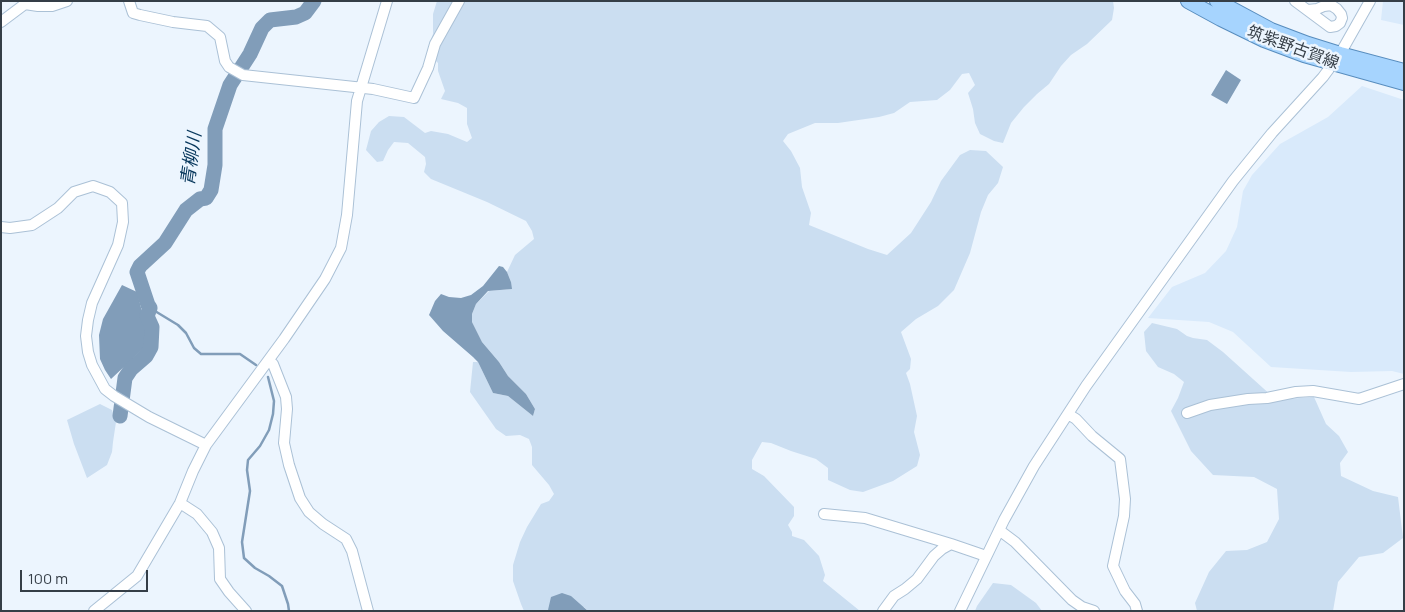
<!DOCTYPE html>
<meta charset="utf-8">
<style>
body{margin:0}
#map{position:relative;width:1405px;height:612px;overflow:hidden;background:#ecf5fe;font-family:Manrope,sans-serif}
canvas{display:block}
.frame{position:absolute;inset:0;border:2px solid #353e47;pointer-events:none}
.scale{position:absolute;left:20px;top:570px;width:128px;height:22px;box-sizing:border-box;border:2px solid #353e47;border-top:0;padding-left:6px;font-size:15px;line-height:18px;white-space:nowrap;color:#353e47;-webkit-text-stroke:4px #ecf5fe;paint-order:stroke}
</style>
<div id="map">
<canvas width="1405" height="612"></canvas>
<div class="frame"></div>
<div class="scale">100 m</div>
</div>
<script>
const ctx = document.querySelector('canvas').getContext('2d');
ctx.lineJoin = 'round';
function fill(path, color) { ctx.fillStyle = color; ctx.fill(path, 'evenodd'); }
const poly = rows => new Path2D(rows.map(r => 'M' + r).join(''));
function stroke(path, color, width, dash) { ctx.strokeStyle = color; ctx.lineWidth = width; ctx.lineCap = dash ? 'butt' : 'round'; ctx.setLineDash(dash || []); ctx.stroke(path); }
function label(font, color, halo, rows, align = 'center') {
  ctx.font = font + ' Manrope,"Noto Sans JP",sans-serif'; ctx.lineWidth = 5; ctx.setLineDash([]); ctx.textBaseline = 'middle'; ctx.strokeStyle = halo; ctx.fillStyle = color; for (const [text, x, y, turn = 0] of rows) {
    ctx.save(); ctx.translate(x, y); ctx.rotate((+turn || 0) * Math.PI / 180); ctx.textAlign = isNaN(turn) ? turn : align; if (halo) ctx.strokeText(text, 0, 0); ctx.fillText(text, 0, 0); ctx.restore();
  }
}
const built = poly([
 [1383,1,1404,1,1404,25,1381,20],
 [1362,86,1404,100,1404,374,1392,371,1351,372,1271,367,1233,332,1209,322,1148,318,1172,287,1205,273,1226,251,1237,227,1243,191,1252,175,1280,144,1328,117]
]);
const green = poly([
 [437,1,1113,1,1114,8,1112,20,1087,44,1071,55,1061,66,1049,84,1037,94,1024,107,1011,123,1003,143,994,141,980,134,975,123,973,109,968,93,975,85,969,73,962,74,950,90,937,100,910,102,894,113,879,117,838,123,815,123,788,134,783,141,791,151,800,168,802,187,811,213,809,225,868,249,887,255,911,233,931,202,941,181,960,155,970,150,986,151,1003,167,998,183,988,195,981,212,970,253,954,290,938,306,916,319,901,332,911,359,910,369,906,373,910,384,917,416,914,432,920,455,917,466,893,481,863,492,850,490,828,480,828,468,816,459,791,451,771,443,762,442,752,460,752,469,764,476,794,507,794,516,788,525,792,532,792,536,804,540,819,556,825,575,823,581,860,611,588,611,584,607,548,609,549,611,524,611,521,604,513,581,513,565,520,542,527,527,541,504,549,501,554,494,549,485,532,465,532,447,529,439,520,435,506,436,496,429,470,392,473,362,478,362,493,393,508,396,533,416,535,409,526,394,508,376,499,362,482,342,472,322,472,314,476,304,489,291,511,289,511,282,507,272,515,255,534,239,532,231,526,221,487,202,431,179,424,172,426,164,425,157,408,143,394,142,388,150,383,161,377,162,366,150,371,131,379,122,389,116,404,117,425,133,431,131,448,134,467,142,472,138,467,124,467,108,458,103,441,99,445,91,438,71,438,63,427,52,433,34,433,14],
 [1152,323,1177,329,1187,336,1193,338,1207,340,1223,352,1273,397,1286,399,1314,397,1326,424,1339,436,1348,452,1340,463,1341,476,1373,491,1398,497,1403,538,1383,553,1359,557,1338,582,1333,611,1197,611,1195,603,1209,572,1226,551,1247,550,1267,542,1279,519,1277,489,1254,477,1213,475,1191,451,1171,411,1178,398,1184,382,1174,374,1158,367,1146,351,1144,332],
 [100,404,112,410,116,422,113,442,112,452,107,465,87,478,74,444,67,420],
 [993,583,1011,585,1036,603,1042,611,975,611,977,606]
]);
const water = poly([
 [1226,70,1241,80,1227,104,1211,95],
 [499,266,503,267,507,272,511,282,512,289,488,291,476,304,472,314,472,322,482,342,499,362,508,376,526,394,535,409,533,416,508,396,493,393,478,362,473,357,443,331,429,315,435,301,441,294,449,297,461,298,471,295,483,286],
 [122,285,137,292,148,335,144,348,111,379,105,370,100,359,99,335,103,319],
 [562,593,571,596,588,611,549,611,548,610,551,597]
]);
const stream = poly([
 [150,308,178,325,186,333,194,348,201,354,240,354,256,365],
 [268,377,274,401,273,414,269,430,260,446,248,460,247,470,250,491,242,542,244,558,255,568,269,576,282,586,288,604,289,611]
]);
const river = poly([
 [120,416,125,378,131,369,146,356,151,347,152,327,147,316,150,308,148,305,137,272,140,266,165,243,186,210,200,199,206,198,211,190,215,165,215,129,230,85,250,54,262,28,270,20,296,17,305,13,314,1]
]);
const minor = poly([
 [129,1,133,13,140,15,173,22,207,26,220,37,225,61,229,67,243,75,373,89,414,98,428,68,435,44,459,1],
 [1295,1,1330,27,1336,26,1340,23,1342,18,1341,14,1337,9,1331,5,1324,6,1317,9,1308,10],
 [1,22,25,4,38,6,52,6,67,1],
 [1,227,10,228,32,225,58,208,74,192,93,186,110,192,122,203,123,222,118,245,92,303,88,320,86,336,88,352,92,365,105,389,114,396,149,417,206,445],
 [269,361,273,364,286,397,287,409,284,443,289,465,300,498,309,512,323,524,346,539,352,551,368,611],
 [1187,413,1210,405,1248,399,1267,398,1296,392,1313,391,1359,399,1404,384],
 [1068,414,1076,419,1092,436,1120,459,1125,499,1124,516,1113,566,1125,591,1135,604,1137,611],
 [180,503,197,514,212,532,219,548,220,579,229,592,246,611],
 [824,514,865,518,951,544],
 [999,530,1015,542,1072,600,1082,607,1094,611],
 [94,611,137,576,180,503,193,471,206,445,284,339,325,279,341,248,347,215,357,101,387,1],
 [883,611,894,596,905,589,917,579,934,556,942,549,951,544,986,556],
 [960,611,1004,520,1034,466,1086,386,1233,181,1272,133,1323,77,1340,54,1370,1]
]);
const major = poly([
 [1188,1,1221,19,1264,40,1304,55,1404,83],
 [1217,1,1271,30,1308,44,1340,54,1404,71]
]);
const streetNames = [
 ["筑紫野古賀線",1293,48,20]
];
const waterNames = [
 ["青柳川",192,159,-82]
];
fill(built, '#d9eafb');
fill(green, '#cbdef1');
fill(water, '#819db9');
stroke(stream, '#819db9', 2.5);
stroke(river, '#819db9', 15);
stroke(minor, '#abc1d6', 12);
stroke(major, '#588dbe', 16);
stroke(minor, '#fff', 10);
stroke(major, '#a6d4fe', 14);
label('16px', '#353e47', '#ecf5fe', streetNames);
label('italic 18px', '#07375c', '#ecf5fe', waterNames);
</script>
